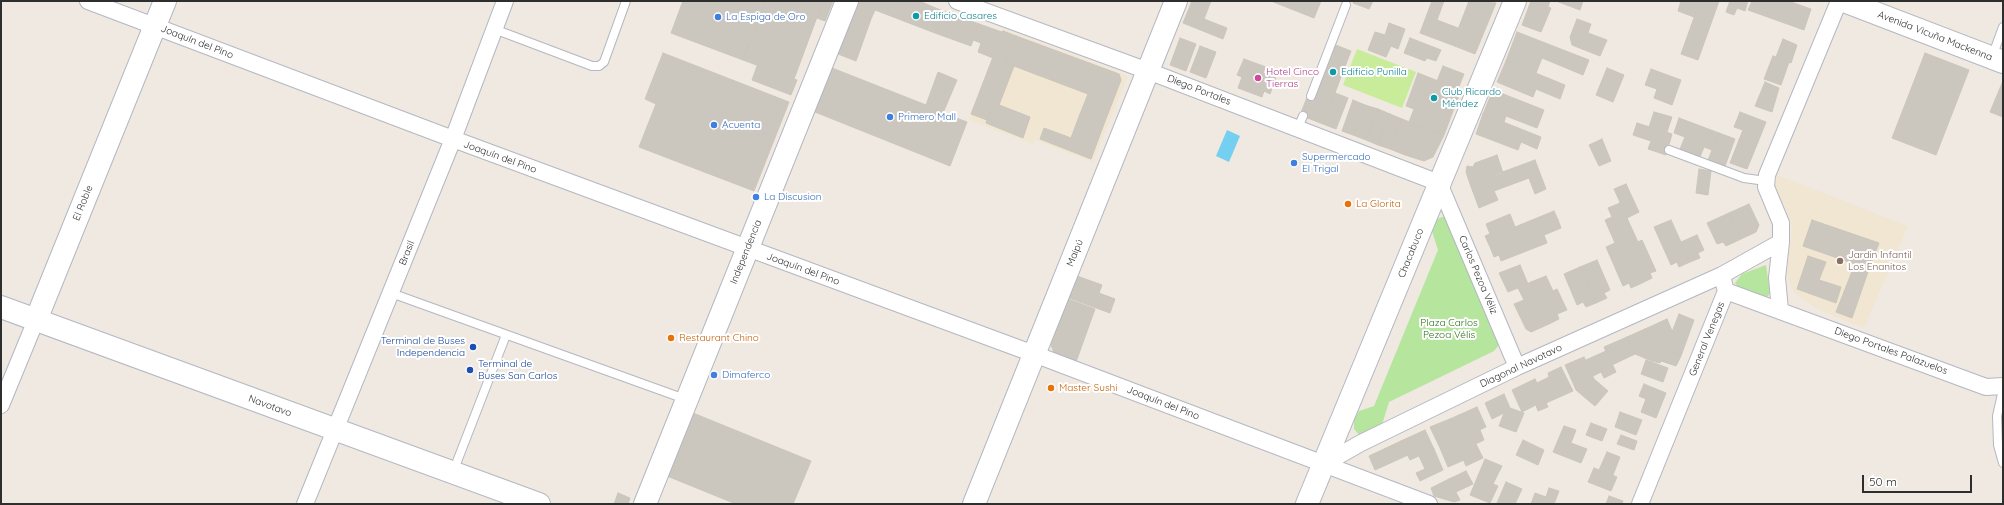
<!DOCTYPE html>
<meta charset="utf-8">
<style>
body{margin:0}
#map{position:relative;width:2004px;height:505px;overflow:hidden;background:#efe9e1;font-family:Quicksand,sans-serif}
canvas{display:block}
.frame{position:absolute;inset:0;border:2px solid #2e2e2e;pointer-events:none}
.scale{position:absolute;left:1862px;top:475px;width:110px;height:18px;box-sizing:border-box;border:2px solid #2e2e2e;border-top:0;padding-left:5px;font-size:12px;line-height:14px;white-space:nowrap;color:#2e2e2e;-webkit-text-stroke:3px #fff;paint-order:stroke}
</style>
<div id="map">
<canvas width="2004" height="505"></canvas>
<div class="frame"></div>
<div class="scale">50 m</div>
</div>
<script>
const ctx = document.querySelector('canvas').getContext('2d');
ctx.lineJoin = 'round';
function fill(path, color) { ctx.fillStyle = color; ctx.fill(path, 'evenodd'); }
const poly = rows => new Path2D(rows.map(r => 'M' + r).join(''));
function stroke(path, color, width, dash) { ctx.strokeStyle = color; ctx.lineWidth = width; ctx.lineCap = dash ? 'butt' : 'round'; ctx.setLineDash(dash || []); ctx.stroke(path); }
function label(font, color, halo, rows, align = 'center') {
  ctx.font = font + ' Quicksand,sans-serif'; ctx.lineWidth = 4; ctx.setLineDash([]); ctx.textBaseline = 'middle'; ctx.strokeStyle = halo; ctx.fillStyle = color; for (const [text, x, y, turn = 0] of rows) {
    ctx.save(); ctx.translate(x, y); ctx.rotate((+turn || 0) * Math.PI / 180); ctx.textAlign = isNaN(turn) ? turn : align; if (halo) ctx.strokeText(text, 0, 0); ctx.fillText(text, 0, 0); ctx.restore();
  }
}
const education = poly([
 [1003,29,1128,76,1093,162,1035,140,1033,144,969,120],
 [1777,175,1908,226,1864,328,1819,310,1795,294,1789,282,1787,273,1792,227,1787,210,1777,194,1775,185]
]);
const green = poly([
 [1442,217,1446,217,1499,345,1494,351,1389,402,1381,428,1361,437,1354,429,1354,420,1359,411,1374,406,1438,250,1431,228,1432,221],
 [1766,265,1770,293,1768,296,1765,298,1738,287,1735,283,1742,274]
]);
const pitch = poly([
 [1357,49,1416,72,1402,108,1343,85]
]);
const water = poly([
 [1227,130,1240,136,1229,162,1216,156]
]);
const building = poly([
 [683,1,766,1,743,60,671,33,683,1],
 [766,1,823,1,794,79,743,60,766,1],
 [823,1,833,1,825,21,817,18,823,1],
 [859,1,919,1,943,11,935,33,875,10,871,19,854,13,859,1],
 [1192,1,1211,1,1204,19,1227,28,1223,39,1183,23,1192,1],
 [1271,1,1321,1,1314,18,1271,1],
 [1354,1,1373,1,1369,9,1353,3,1354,1],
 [1432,1,1444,1,1437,20,1458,28,1452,45,1420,33,1432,1],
 [1469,1,1496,3,1475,54,1452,45,1469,1],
 [1531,1,1551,8,1541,32,1522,25,1531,1],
 [1533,1,1550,1,1548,7,1533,1],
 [1556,1,1583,1,1580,10,1556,1],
 [1681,1,1700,1,1694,17,1678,11,1681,1],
 [1700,1,1719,1,1698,60,1681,54,1700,1],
 [1730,1,1748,1,1745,11,1737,8,1734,15,1726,12,1730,1],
 [1752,1,1788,1,1811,9,1804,30,1748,10,1752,1],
 [943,11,979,24,971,46,935,33,943,11],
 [854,13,871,19,856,61,838,54,854,13],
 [1577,19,1591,24,1588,33,1607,40,1600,56,1572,45,1570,37,1577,19],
 [1389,23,1405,29,1398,49,1391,46,1386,57,1368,50,1375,32,1385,35,1389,23],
 [979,24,1002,32,993,58,978,52,981,43,973,40,979,24],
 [1003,31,1016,36,1006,63,1014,66,999,105,994,103,987,120,971,114,1003,31],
 [1517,32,1589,60,1583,75,1542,58,1536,73,1506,61,1517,32],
 [1016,36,1119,74,1121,80,1104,124,1080,114,1088,94,1006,63,1016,36],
 [1180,38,1196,44,1186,71,1170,65,1180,38],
 [1410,38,1441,50,1436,61,1427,58,1425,61,1404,53,1410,38],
 [1783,39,1797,45,1791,63,1776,57,1783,39],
 [1333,44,1351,51,1323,124,1300,115,1308,95,1333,44],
 [1200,46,1216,52,1206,78,1190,72,1200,46],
 [663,53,789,102,754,191,639,147,656,104,645,99,663,53],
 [1925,53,1969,70,1936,155,1892,138,1925,53],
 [1773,56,1789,62,1781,85,1764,79,1773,56],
 [1244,59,1266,67,1263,73,1276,78,1270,94,1264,91,1262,97,1238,88,1242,77,1237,75,1244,59],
 [1506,61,1565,85,1560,99,1536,89,1533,97,1497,82,1506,61],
 [757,66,797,80,791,95,752,80,757,66],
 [1443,66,1464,74,1458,89,1437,81,1443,66],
 [832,68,926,105,938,72,957,80,943,113,967,122,950,166,815,112,832,68],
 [1607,68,1624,75,1613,102,1596,95,1607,68],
 [1651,69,1681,80,1672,105,1654,98,1657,89,1645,85,1651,69],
 [1418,73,1461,90,1444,135,1409,122,1414,109,1406,106,1418,73],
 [2003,81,2003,117,1990,112,2003,81],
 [1765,82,1779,88,1772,112,1755,106,1765,82],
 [1493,90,1544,110,1537,128,1506,116,1504,122,1483,114,1493,90],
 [1335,93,1348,98,1336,129,1323,124,1335,93],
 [1353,100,1365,105,1353,135,1342,131,1353,100],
 [994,103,1030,117,1023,138,986,123,994,103],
 [1365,105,1378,109,1366,140,1353,135,1365,105],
 [1378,109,1390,114,1378,145,1366,140,1378,109],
 [1654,112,1672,117,1667,132,1649,127,1654,112],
 [1740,112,1766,122,1756,147,1739,140,1743,130,1734,127,1740,112],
 [1080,114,1104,124,1091,159,1040,139,1044,128,1071,138,1080,114],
 [1390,114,1402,119,1390,149,1378,145,1390,114],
 [1483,114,1541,137,1537,149,1521,142,1518,150,1476,134,1483,114],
 [1679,118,1719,133,1712,150,1704,147,1700,157,1680,149,1685,137,1674,133,1679,118],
 [1402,119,1417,125,1405,155,1390,149,1402,119],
 [1637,123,1672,134,1666,155,1648,149,1651,141,1633,135,1637,123],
 [1417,125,1444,135,1433,157,1424,161,1405,155,1417,125],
 [1719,133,1735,139,1725,166,1708,160,1719,133],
 [1602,139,1611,161,1599,166,1589,145,1602,139],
 [1739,140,1756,147,1747,169,1730,163,1739,140],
 [1497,155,1503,173,1470,184,1466,172,1467,166,1473,167,1475,163,1497,155],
 [1535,160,1546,189,1535,194,1529,178,1494,191,1498,200,1479,208,1470,184,1535,160],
 [1699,169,1711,171,1708,195,1696,193,1699,169],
 [1626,184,1639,212,1627,218,1614,189,1626,184],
 [1620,203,1638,242,1642,240,1656,271,1650,273,1652,278,1642,283,1608,208,1620,203],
 [1749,204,1759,225,1756,232,1741,239,1729,213,1749,204],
 [1554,211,1558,220,1490,247,1485,236,1490,234,1486,224,1510,214,1515,227,1554,211],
 [1729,213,1741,239,1726,246,1723,242,1717,244,1707,223,1729,213],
 [1612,217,1642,283,1631,288,1629,283,1623,286,1606,247,1615,243,1605,220,1612,217],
 [1558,220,1561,228,1544,235,1547,243,1501,261,1499,255,1494,257,1490,247,1558,220],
 [1671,220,1690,262,1679,267,1677,262,1671,265,1654,227,1671,220],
 [1812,220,1879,243,1869,269,1803,246,1812,220],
 [1697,235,1704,250,1698,253,1700,258,1690,262,1681,242,1697,235],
 [1808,256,1826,262,1819,280,1841,287,1836,303,1797,289,1808,256],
 [1597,260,1610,290,1604,293,1607,298,1596,303,1580,267,1597,260],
 [1855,264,1869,269,1852,318,1836,312,1855,264],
 [1520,265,1528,284,1508,292,1499,273,1520,265],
 [1580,267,1596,303,1586,307,1583,302,1577,305,1564,274,1580,267],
 [1077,276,1102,285,1099,293,1115,299,1110,313,1069,298,1077,276],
 [1546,276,1553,291,1557,289,1567,310,1557,314,1559,319,1549,324,1531,282,1546,276],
 [1531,282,1549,324,1531,332,1526,329,1514,304,1524,300,1518,288,1531,282],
 [1068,299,1095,309,1076,362,1055,355,1051,345,1068,299],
 [1679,314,1694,320,1681,356,1665,350,1679,314],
 [1667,319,1672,331,1665,350,1653,345,1645,329,1667,319],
 [1645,329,1653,345,1657,347,1652,361,1635,354,1627,337,1645,329],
 [1627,337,1635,354,1612,365,1604,347,1627,337],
 [1657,347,1681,356,1676,366,1661,361,1660,363,1652,361,1657,347],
 [1606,351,1616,372,1604,378,1601,372,1593,376,1586,360,1606,351],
 [1584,357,1594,379,1608,391,1595,406,1576,390,1565,365,1584,357],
 [1646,360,1668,368,1663,382,1641,374,1646,360],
 [1561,367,1573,391,1546,403,1537,383,1549,377,1548,373,1561,367],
 [1535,379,1548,407,1538,411,1536,405,1522,412,1512,390,1535,379],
 [1644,384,1666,393,1656,418,1641,412,1646,399,1639,396,1644,384],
 [1504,394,1510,408,1524,413,1516,432,1499,426,1504,413,1492,419,1485,403,1504,394],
 [1477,407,1486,427,1468,435,1459,415,1477,407],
 [1620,412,1642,420,1636,435,1615,427,1620,412],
 [693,413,811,461,793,504,736,504,667,476,693,413],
 [1459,415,1468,435,1459,439,1450,419,1459,415],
 [1450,419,1459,439,1440,448,1430,427,1450,419],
 [1591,423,1607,429,1602,441,1586,435,1591,423],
 [1564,426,1576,430,1571,443,1587,449,1581,463,1553,452,1564,426],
 [1425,430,1434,449,1410,460,1401,441,1425,430],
 [1480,430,1484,440,1460,451,1464,460,1448,467,1440,448,1480,430],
 [1621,435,1637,441,1634,450,1617,444,1621,435],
 [1523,440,1544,450,1538,465,1516,455,1523,440],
 [1401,441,1408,455,1375,470,1369,456,1401,441],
 [1476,444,1483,458,1466,466,1460,451,1476,444],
 [1434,449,1443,470,1420,481,1416,473,1425,469,1419,456,1434,449],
 [1607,452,1620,457,1613,475,1599,470,1607,452],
 [1485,459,1502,466,1493,484,1498,486,1490,503,1470,495,1485,459],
 [1594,468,1617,477,1611,491,1588,482,1594,468],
 [1466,471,1473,484,1456,492,1449,479,1466,471],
 [1449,479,1460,500,1454,502,1434,496,1431,488,1449,479],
 [1506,482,1522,489,1515,504,1497,503,1506,482],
 [1549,488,1559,491,1554,504,1531,504,1535,493,1546,497,1549,488],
 [618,493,630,498,628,504,614,504,618,493],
 [1609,496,1623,501,1622,504,1606,504,1609,496]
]);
const lane = poly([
 [494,29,592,66,599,66,604,62,626,1],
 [1992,57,2003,27],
 [1311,96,1346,5],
 [1298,128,1303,116],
 [1669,150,1744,178,1766,181],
 [391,293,685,399],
 [2003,389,1997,416,1998,445,2003,463],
 [453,472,506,335]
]);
const street = poly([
 [88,1,453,139,1034,354,1429,504],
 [957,1,1148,71,1439,183,1517,367],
 [1726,291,1986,387,2003,386],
 [1780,310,1777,278,1781,242],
 [1,405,36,320],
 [1324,464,1361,443,1517,367,1722,275,1781,242,1781,223,1766,187,1767,175,1839,1],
 [305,504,453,139,505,1],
 [1640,504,1726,291,1723,280]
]);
const secondary = poly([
 [1844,1,2003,62],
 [1,307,539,504],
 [36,320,165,1],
 [645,504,847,1],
 [974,504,1176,1],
 [1307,504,1515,1]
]);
const markers = [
 [916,16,4,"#0f9aa8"],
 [718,17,4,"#3f7fe0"],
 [1333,72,4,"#0f9aa8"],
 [1258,78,4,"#d1479c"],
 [1434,98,4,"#0f9aa8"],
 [890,117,4,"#3f7fe0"],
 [714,125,4,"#3f7fe0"],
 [1294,163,4,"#3f7fe0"],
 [756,197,4,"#3f7fe0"],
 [1348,204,4,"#e8710a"],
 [1840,261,4,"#8d6e63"],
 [671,338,4,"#e8710a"],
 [473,347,4,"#1a4fb4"],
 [470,370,4,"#1a4fb4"],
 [714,375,4,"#3f7fe0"],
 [1051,388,4,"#e8710a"]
];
const cultureNames = [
 ["Edificio Casares",924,16],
 ["Edificio Punilla",1341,72],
 ["Club Ricardo",1442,92],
 ["Méndez",1442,104]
];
const shopNames = [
 ["La Espiga de Oro",726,17],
 ["Primero Mall",898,117],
 ["Acuenta",722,125],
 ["Supermercado",1302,157],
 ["El Trigal",1302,169],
 ["La Discusion",764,197],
 ["Dimaferco",722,375]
];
const streetNames = [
 ["Avenida Vicuña Mackenna",1935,36,21],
 ["Joaquín del Pino",197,42,21],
 ["Diego Portales",1199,90,21],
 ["Joaquín del Pino",500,157,20],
 ["El Roble",83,203,-68],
 ["Independencia",746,252,-68],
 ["Brasil",407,253,-68],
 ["Maipú",1075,253,-68],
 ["Chacabuco",1411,253,-68],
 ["Joaquín del Pino",803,269,20],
 ["Carlos Pezoa Véliz",1478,275,67],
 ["General Venegas",1707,339,-68],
 ["Diego Portales Palazuelos",1891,351,20],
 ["Diagonal Navotavo",1521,366,-25],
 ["Joaquín del Pino",1163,403,21],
 ["Navotavo",270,406,20]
];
const hotelNames = [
 ["Hotel Cinco",1266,72],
 ["Tierras",1266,84]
];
const foodNames = [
 ["La Glorita",1356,204],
 ["Restaurant Chino",679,338],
 ["Master Sushi",1059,388]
];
const educationNames = [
 ["Jardin Infantil",1848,255],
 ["Los Enanitos",1848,267]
];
const parkNames = [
 ["Plaza Carlos",1449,323],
 ["Pezoa Vélis",1449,335]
];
const transitNames = [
 ["Terminal de Buses",465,341],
 ["Independencia",465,353],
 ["Terminal de",478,364,"left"],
 ["Buses San Carlos",478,376,"left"]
];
fill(education, '#f0e6d1');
fill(green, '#b6e59e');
fill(pitch, '#c9ec9a');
fill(water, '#75cff0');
fill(building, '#cbc7bf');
stroke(building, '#cbc5ba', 1);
stroke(lane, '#b4b7c1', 10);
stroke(street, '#b4b7c1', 18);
stroke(secondary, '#b4b7c1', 24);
stroke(lane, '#fff', 8);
stroke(street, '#fff', 16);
stroke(secondary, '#fff', 22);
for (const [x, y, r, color] of markers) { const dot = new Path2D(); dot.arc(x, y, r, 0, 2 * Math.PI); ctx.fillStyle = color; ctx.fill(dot); stroke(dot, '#fff', 1.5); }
label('10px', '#0d838f', '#fff', cultureNames, 'left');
label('10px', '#366cbe', '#fff', shopNames, 'left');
label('10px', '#2e2e2e', '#fff', streetNames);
label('10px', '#b23c85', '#fff', hotelNames, 'left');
label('10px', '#c56008', '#fff', foodNames, 'left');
label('10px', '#785e54', '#fff', educationNames, 'left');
label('10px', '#2c6e1b', '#fff', parkNames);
label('10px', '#164399', '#fff', transitNames, 'right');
</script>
